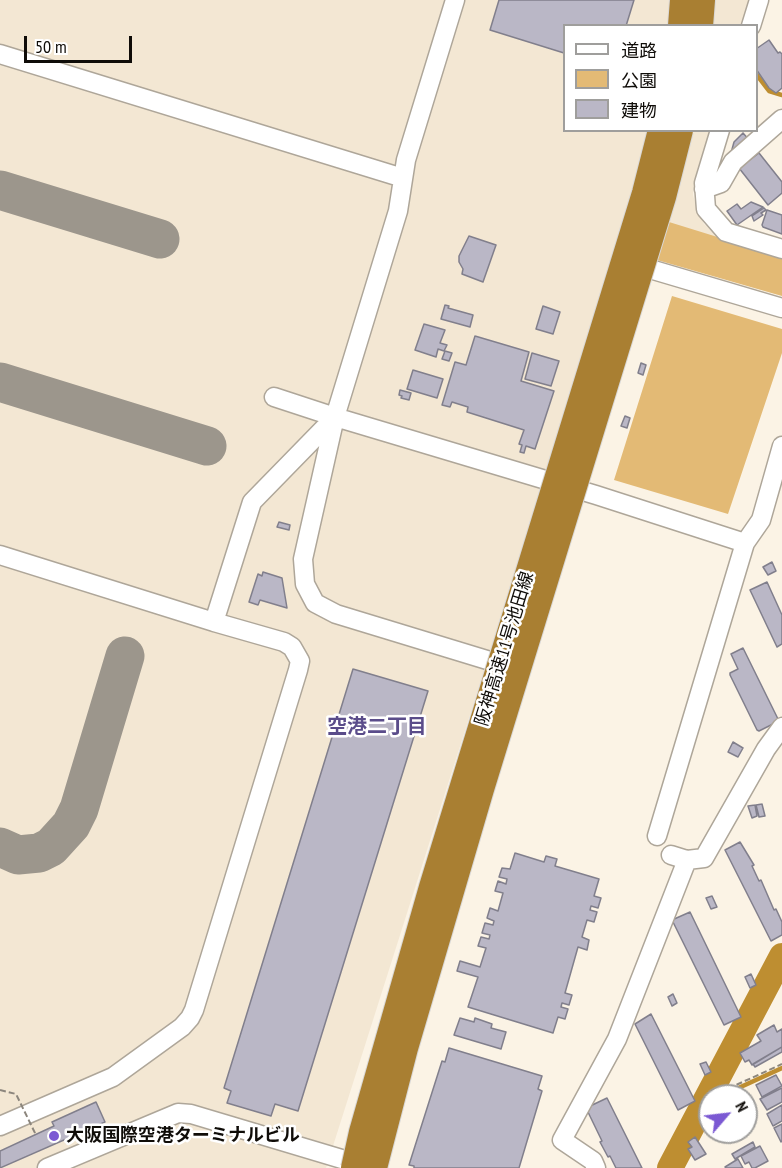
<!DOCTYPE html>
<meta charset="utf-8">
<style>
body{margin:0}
#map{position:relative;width:782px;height:1168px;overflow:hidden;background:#fbf3e5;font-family:"PT Sans Narrow","Noto Sans JP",sans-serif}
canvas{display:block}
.legend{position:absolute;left:563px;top:24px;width:195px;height:108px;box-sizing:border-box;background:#fff;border:2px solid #9f9e9c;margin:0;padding:8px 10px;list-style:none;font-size:18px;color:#0f0c08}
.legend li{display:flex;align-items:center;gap:12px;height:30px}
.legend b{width:30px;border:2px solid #9f9e9c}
.north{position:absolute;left:698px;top:1084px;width:60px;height:60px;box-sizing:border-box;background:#fff;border:2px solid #9f9e9c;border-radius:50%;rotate:62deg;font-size:16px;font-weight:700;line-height:24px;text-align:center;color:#0f0c08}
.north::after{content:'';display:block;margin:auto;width:21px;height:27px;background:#7b59d3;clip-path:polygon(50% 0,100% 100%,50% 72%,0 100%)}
.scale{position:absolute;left:24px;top:36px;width:108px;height:27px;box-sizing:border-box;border:3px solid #0f0c08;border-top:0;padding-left:8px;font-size:18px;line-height:21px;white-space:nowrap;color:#0f0c08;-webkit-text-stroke:4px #fff;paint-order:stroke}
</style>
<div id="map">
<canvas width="782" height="1168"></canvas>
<ul class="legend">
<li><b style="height:8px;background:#fff"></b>道路</li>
<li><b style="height:16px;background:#e3ba75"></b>公園</li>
<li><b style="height:16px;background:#bab7c6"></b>建物</li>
</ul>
<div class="north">N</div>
<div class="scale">50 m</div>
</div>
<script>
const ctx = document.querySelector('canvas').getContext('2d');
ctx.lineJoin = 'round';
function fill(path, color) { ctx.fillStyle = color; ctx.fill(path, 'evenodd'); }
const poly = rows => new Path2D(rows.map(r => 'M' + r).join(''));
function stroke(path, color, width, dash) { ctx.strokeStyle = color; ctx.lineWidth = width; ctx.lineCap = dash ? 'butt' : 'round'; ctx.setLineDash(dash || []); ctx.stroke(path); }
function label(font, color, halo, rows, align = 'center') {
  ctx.font = font + ' "PT Sans Narrow","Noto Sans JP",sans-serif'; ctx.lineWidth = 5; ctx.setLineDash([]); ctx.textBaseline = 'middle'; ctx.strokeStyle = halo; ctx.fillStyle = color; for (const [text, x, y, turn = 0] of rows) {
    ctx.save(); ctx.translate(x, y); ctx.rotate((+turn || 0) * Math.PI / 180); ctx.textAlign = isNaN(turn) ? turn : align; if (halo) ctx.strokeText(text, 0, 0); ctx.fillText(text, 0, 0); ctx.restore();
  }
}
const built = poly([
 [0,0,752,0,744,25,564,26,564,130,710,131,694,181,693,195,697,209,704,224,721,239,657,260,618,249,326,1168,0,1168]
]);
const green = poly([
 [669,222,782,257,782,296,657,260],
 [672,296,782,329,782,353,728,514,614,480]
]);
const stream = poly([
 [756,74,769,91,782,95],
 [721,1096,782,1068],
 [703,1105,710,1102]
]);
const river = poly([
 [670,1168,782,956]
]);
const taxiway = poly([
 [0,190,160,239],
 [0,382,207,446],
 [0,847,18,855,39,853,51,847,71,825,79,809,125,656]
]);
const building = poly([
 [499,0,634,0,626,26,564,26,564,53,490,30,499,0],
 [769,40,778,53,780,52,782,54,782,88,776,93,769,88,756,69,756,49,769,40],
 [743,133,751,142,731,153,734,142,743,133],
 [759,153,782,182,782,193,768,205,739,168,759,153],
 [751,202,763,207,737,225,727,211,737,204,741,209,751,202],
 [764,208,766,210,761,213,763,215,754,221,752,216,764,208],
 [767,210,782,215,782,234,763,227,762,225,767,210],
 [469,236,496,245,483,282,462,274,463,269,459,262,459,256,469,236],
 [445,305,449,306,448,308,473,315,470,327,441,319,445,305],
 [543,306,560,312,553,334,536,329,543,306],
 [424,324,445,330,440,343,447,345,444,351,438,349,436,357,415,350,424,324],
 [475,336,529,352,521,381,554,391,535,449,526,446,524,453,520,452,522,445,519,444,524,430,467,412,468,407,452,402,450,407,442,405,455,362,466,365,475,336],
 [445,351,452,353,449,361,442,359,445,351],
 [532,353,559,361,551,386,525,379,532,353],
 [641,363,646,365,643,375,638,373,641,363],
 [413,370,443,379,437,398,407,389,413,370],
 [400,390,411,393,409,400,401,398,402,396,399,395,400,390],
 [625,416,630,418,627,428,621,426,625,416],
 [279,522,290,525,289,530,277,527,279,522],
 [772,562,776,571,768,575,763,567,772,562],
 [263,572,282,578,287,608,260,600,258,605,249,602,258,574,262,576,263,572],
 [767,582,782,615,782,644,777,647,750,590,767,582],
 [743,648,779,721,759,731,757,730,730,675,730,673,738,669,731,654,743,648],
 [353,669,428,691,298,1111,275,1104,271,1116,227,1103,231,1091,224,1088,353,669],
 [733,742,743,748,738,757,728,752,733,742],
 [762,804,765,816,759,817,756,805,762,804],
 [755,805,757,816,752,818,748,806,755,805],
 [740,842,754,865,752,866,759,881,761,880,774,910,776,909,782,922,782,935,771,941,725,850,740,842],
 [515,853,544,862,546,856,557,859,555,866,599,879,594,896,601,898,598,908,591,906,590,910,597,912,594,922,587,920,582,937,589,940,587,950,578,947,565,993,572,995,569,1005,562,1003,561,1007,568,1009,565,1019,558,1017,553,1033,468,1007,478,977,457,971,460,961,480,967,486,948,478,946,481,937,489,939,490,935,482,933,485,923,493,925,494,921,487,918,490,908,498,911,503,893,495,891,498,881,506,884,507,879,499,877,502,868,510,869,515,853],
 [712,896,717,907,711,909,706,898,712,896],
 [690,912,741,1017,724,1025,672,920,690,912],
 [751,974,756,985,750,988,745,977,751,974],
 [673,994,677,1003,672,1006,668,997,673,994],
 [651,1014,695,1101,678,1110,635,1024,651,1014],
 [460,1018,474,1022,475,1018,492,1024,491,1028,506,1032,501,1049,454,1035,460,1018],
 [774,1025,777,1032,782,1029,782,1047,752,1065,749,1060,745,1062,740,1053,761,1041,757,1035,774,1025],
 [782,1047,782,1052,755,1067,753,1064,782,1047],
 [449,1048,542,1076,538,1089,542,1091,519,1168,414,1168,414,1166,409,1165,442,1061,445,1062,449,1048],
 [706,1062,711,1072,705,1075,700,1064,706,1062],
 [776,1075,782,1086,762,1097,756,1085,776,1075],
 [782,1088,782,1102,767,1110,760,1099,782,1088],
 [607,1098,642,1168,616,1168,610,1156,608,1157,600,1142,602,1141,586,1108,607,1098],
 [96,1102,105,1122,0,1168,0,1151,54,1126,52,1122,96,1102],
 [782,1105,782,1121,773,1126,767,1114,782,1105],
 [782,1124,782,1141,781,1142,774,1128,782,1124],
 [695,1137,706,1154,695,1160,688,1149,692,1147,688,1142,695,1137],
 [753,1142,755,1147,735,1159,732,1154,753,1142],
 [760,1146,768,1161,755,1168,752,1168,749,1162,745,1164,741,1156,760,1146],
 [738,1159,743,1168,726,1168,725,1167,738,1159]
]);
const path = poly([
 [712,1096,782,1064]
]);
const minor = poly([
 [751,26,759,0],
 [0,54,403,178],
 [720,130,704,183,706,209,726,232,782,249],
 [704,189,721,183,733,162,782,119],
 [632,267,633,264,782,308],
 [274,397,335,417,596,495,745,543],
 [335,417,303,559,305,584,315,603,336,614,510,667],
 [0,555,214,622],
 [657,836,745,543,761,520,782,446],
 [671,855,687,860,704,858,766,749,782,727],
 [0,1126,113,1077,182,1027,190,1018,194,1010,298,670,300,661,292,647,284,642,214,622,252,502,335,417,398,211,406,160,455,0],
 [47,1168,178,1113,191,1114,362,1165],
 [596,1168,593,1161,562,1140,617,1039,687,860]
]);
const highway = poly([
 [681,26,683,0],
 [700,26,702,0]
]);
const pathBridge = poly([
 [0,1090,16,1094,36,1135]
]);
const highwayBridge = poly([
 [354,1168,362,1132,432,887,645,193,661,130],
 [374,1168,405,1048,481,789,663,197,680,130]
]);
const markers = [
 [54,1136,6,"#7b59d3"]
];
const streetNames = [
 ["阪神高速11号池田線",505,649,-73]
];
const poiNames = [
 ["大阪国際空港ターミナルビル",66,1136]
];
const neighbourhoodNames = [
 ["空港二丁目",377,727]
];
fill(built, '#f3e7d3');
fill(green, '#e3ba75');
stroke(stream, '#be8e31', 4.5);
stroke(river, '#be8e31', 26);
stroke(taxiway, '#9c968c', 39);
fill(building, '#bab7c6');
stroke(building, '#817f8c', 1.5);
stroke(minor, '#aea699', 21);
stroke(highway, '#d9d8d7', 28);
stroke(path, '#8c867d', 2, [6, 3]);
stroke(minor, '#fff', 18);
stroke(highway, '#a97f32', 26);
stroke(highwayBridge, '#d9d8d7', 28, []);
stroke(pathBridge, '#8c867d', 2, [6, 3]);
stroke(highwayBridge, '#a97f32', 26);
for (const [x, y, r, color] of markers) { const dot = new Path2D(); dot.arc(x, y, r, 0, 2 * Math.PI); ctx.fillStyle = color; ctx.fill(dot); stroke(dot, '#fff', 2); }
label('18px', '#0f0c08', '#fff', streetNames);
label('bold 18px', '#0f0c08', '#fff', poiNames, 'left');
label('bold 20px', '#5a4c8a', '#fff', neighbourhoodNames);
</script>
